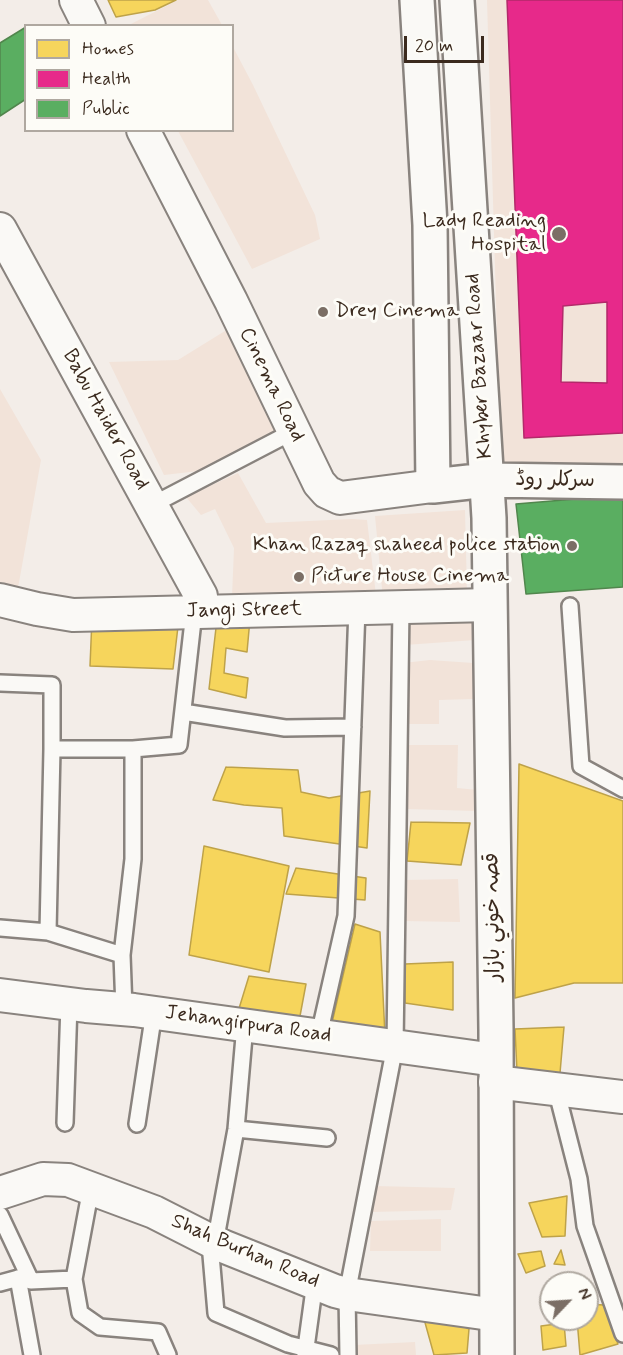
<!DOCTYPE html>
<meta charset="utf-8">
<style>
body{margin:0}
#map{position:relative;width:623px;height:1355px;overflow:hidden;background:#f3ede8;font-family:Mynerve,sans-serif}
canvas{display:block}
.legend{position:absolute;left:24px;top:24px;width:210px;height:108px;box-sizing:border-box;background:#fdfcf7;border:2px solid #afa8a0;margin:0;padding:8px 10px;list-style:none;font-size:18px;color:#3b2a1e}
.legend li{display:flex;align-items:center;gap:12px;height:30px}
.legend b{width:30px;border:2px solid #afa8a0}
.north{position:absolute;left:539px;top:1271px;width:60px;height:60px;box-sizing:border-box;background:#fdfcf7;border:2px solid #afa8a0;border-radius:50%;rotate:65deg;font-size:16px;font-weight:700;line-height:24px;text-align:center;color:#3b2a1e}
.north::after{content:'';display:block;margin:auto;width:21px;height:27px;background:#7b6e65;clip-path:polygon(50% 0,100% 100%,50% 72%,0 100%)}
.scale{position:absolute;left:404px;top:36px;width:80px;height:27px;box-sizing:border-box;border:3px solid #3b2a1e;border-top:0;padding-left:8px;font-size:18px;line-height:21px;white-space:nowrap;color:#3b2a1e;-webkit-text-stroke:4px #fdfcf7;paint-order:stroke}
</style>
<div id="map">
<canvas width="623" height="1355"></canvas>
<ul class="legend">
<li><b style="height:16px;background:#f6d55c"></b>Homes</li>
<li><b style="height:16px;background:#e7298a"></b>Health</li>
<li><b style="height:16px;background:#5aae61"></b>Public</li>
</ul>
<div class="north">N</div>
<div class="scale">20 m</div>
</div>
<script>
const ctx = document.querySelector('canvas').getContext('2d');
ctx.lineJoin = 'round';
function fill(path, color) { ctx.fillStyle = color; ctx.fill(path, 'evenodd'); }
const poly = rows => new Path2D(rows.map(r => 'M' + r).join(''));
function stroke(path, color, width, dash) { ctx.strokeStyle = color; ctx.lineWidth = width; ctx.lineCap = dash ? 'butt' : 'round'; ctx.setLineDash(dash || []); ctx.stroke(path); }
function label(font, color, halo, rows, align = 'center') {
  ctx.font = font + ' Mynerve,"Playpen Sans Arabic",sans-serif'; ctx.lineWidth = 6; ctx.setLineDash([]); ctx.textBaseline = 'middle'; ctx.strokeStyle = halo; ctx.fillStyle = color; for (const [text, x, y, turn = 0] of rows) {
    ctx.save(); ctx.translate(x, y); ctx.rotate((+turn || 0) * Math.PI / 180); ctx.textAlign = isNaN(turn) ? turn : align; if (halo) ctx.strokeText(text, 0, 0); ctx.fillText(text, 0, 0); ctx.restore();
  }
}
const built = poly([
 [178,0,208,0,222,25,129,25],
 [487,0,623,0,623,471,501,468],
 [233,47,253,85,315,215,320,239,252,269,178,131,232,130],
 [233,326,290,442,241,466,164,475,109,362,178,360],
 [0,389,41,460,18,588,0,582],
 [238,473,266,523,352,519,367,520,376,595,232,597,234,548,215,509,201,515,186,497],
 [465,510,467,593,383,599,375,516],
 [406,613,476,613,475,640,405,645],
 [430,660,473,663,473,699,439,700,439,724,402,724,403,663],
 [406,745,458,745,457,788,478,790,476,811,406,809],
 [458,879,460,922,403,921,405,880],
 [375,1186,455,1188,451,1210,372,1212],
 [441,1219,441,1251,370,1251,371,1221],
 [415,1342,416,1355,354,1355,354,1345]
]);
const homes = poly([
 [108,0,176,0,155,10,116,17,108,0],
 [92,618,179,618,173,669,90,666,92,618],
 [217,619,250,619,247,652,226,648,224,673,248,678,246,698,209,689,217,619],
 [519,764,623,801,623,983,574,983,515,998,519,764],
 [226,767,298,770,301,792,329,798,370,791,367,848,284,836,282,808,244,805,213,800,226,767],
 [411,822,470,823,461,865,407,861,411,822],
 [204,846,289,866,269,972,189,955,204,846],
 [296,868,366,878,365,900,286,894,296,868],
 [355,924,380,932,385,1036,331,1027,355,924],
 [453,962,453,1010,405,1003,405,964,453,962],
 [249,976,306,984,297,1032,237,1015,249,976],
 [564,1027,560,1073,517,1072,515,1029,564,1027],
 [567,1196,565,1236,542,1237,529,1203,567,1196],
 [561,1250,565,1265,554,1264,561,1250],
 [541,1251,545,1266,526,1273,518,1254,541,1251],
 [587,1304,604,1305,618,1344,580,1355,577,1319,587,1319,587,1304],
 [424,1319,452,1320,469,1329,467,1353,434,1355,424,1319],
 [564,1323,566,1346,543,1350,541,1326,564,1323]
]);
const health = poly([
 [507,0,623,0,623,433,524,438,507,0],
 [607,302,607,383,561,382,563,306,607,302]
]);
const public = poly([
 [26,27,26,99,0,116,0,43,26,27],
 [623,495,623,587,526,594,516,504,623,495]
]);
const service = poly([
 [152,505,294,431],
 [570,606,581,766,623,789],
 [0,683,52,685,52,749,48,932],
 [183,712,285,728,353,727],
 [52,749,133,749,179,745,194,612],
 [0,928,48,932,122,955],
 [124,1009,122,955,133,859,133,749],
 [245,1025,236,1129,215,1243,211,1255,216,1313,288,1344,331,1355],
 [319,1035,346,916,357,608],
 [556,1089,579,1179,585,1226,623,1334],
 [65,1123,69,1004],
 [137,1124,154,1012],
 [236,1129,327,1138],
 [0,1215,31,1281,74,1279,91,1188],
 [18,1278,32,1355],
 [74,1279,80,1313,100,1327,158,1332,168,1355],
 [0,1283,26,1276],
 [305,1355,315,1282],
 [348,1355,347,1294,395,1046,401,607]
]);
const minor = poly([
 [76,0,89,26],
 [143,130,231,301,319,483,327,492,340,498,433,486],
 [0,229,201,596,202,612],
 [0,600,37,609,73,615,490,605],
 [0,995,86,1006,134,1010,495,1060],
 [495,1082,623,1097],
 [0,1193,43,1179,68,1180,154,1212,215,1243,335,1291,347,1294,497,1315]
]);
const tertiary = poly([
 [417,0,430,225,433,486,487,480,623,482],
 [457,0,489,518,496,1030,497,1355]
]);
const markers = [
 [559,234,8,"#7b6e65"],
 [323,312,6,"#7b6e65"],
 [572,546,6,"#7b6e65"],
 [299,577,6,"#7b6e65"]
];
const poiNames = [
 ["Lady Reading",546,222],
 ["Hospital",546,246],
 ["Drey Cinema",335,312,"left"],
 ["Khan Razaq shaheed police station",560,546],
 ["Picture House Cinema",311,577,"left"]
];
const streetNames = [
 ["Khyber Bazaar Road",480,366,-94],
 ["Cinema Road",271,385,64],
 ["Babu Haider Road",105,420,61],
 ["سرکلر روڈ",555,481,1],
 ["Jangi Street",244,611,-1],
 ["قصہ خوني بازار",494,917,-91],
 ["Jehangirpura Road",248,1025,8],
 ["Shah Burhan Road",245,1252,23]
];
fill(built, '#f2e3d9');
fill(homes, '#f6d55c');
stroke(homes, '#bea249', 1.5);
fill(health, '#e7298a');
stroke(health, '#b3296a', 1.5);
fill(public, '#5aae61');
stroke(public, '#51864d', 1.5);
stroke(service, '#89837e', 20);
stroke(minor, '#89837e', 36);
stroke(tertiary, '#89837e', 38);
stroke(service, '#faf9f6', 15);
stroke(minor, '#faf9f6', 32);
stroke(tertiary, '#faf9f6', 33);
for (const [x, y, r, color] of markers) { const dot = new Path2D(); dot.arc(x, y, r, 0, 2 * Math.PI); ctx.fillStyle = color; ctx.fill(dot); stroke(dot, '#fdfcf7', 2); }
label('21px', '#3b2a1e', '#fdfcf7', poiNames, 'right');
label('21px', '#3b2a1e', '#fdfcf7', streetNames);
</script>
